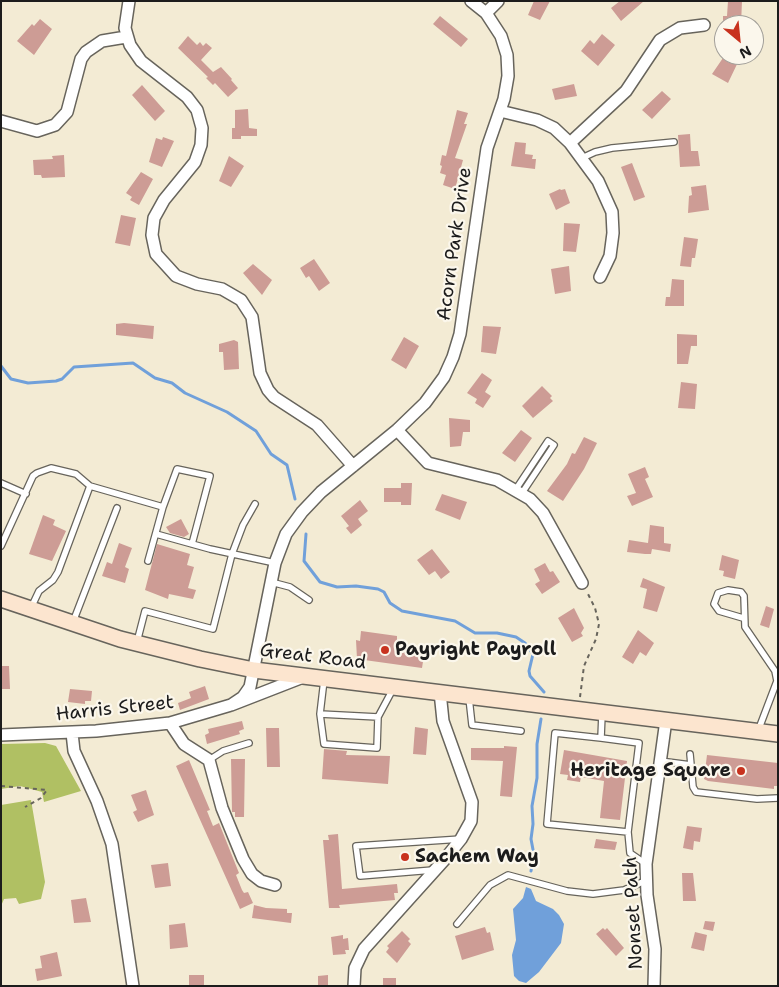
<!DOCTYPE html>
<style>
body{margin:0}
#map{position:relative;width:779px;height:987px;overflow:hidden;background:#f3ebd4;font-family:"Shantell Sans",sans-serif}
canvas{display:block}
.frame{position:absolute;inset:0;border:2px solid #1c1c1c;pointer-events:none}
.north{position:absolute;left:714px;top:15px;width:50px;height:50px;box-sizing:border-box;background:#fbf7ec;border:1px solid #a29f99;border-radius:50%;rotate:152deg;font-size:14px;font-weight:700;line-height:20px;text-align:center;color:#1c1c1c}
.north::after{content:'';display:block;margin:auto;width:18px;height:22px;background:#c8321e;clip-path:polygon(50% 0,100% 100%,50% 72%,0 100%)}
</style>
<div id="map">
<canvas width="779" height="987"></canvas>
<div class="frame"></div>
<div class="north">N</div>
</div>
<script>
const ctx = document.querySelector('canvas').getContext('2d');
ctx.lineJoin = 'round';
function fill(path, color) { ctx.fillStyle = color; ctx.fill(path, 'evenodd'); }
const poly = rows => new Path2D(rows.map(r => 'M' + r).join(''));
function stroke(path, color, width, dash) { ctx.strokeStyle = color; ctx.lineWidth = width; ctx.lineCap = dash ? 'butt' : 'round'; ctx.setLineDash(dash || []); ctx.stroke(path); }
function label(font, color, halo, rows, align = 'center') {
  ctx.font = font + ' "Shantell Sans",sans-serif'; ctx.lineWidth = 4.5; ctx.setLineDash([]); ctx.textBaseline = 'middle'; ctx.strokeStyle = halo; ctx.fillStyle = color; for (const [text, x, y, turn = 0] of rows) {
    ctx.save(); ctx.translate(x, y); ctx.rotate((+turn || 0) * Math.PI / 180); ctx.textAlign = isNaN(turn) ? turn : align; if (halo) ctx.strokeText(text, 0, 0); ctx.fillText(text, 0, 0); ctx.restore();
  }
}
const green = poly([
 [45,743,56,746,81,791,44,802,42,792,20,786,1,789,1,744],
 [31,800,45,882,41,899,19,904,16,898,4,899,1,906,1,805]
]);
const water = poly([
 [526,887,531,889,536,901,553,909,559,915,564,924,561,943,539,972,526,983,519,981,514,976,512,955,516,940,513,909,523,898]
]);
const stream = poly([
 [1,366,11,379,28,383,56,381,62,379,74,367,133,363,155,378,172,383,185,393,227,412,256,431,271,454,287,465,295,499],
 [306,534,304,561,320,582,337,587,356,586,378,589,384,592,390,603,402,611,455,621,475,633,497,633,516,637,525,643,533,654,529,671,530,676,544,692],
 [531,871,534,855,531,839,533,824,532,806,537,778,537,744,541,719]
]);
const building = poly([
 [534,1,550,1,540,20,528,15],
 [620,1,644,1,621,21,611,8],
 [728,1,742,1,741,25,723,25,723,16,727,16],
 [440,16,468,39,461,47,433,24],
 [40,19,52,29,34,55,17,41,32,24,34,26],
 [602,34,615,45,598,66,581,51,590,40,594,44],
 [188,36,197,45,200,42,203,46,206,43,212,48,201,60,213,72,221,67,232,79,231,80,238,88,228,97,215,83,213,85,206,78,208,77,178,48],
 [725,55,739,60,728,83,712,74],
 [574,84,577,96,555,100,552,89],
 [142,85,165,111,155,121,132,95],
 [662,91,671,99,652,119,642,110],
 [248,109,249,128,257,129,257,136,241,136,241,139,232,139,232,128,235,128,235,110],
 [457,110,468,113,464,124,467,124,455,158,463,160,455,189,443,185,446,175,440,173,442,166,440,165,442,155,446,156],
 [690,134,691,151,698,151,700,166,680,167,678,135],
 [163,137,174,141,162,167,149,162,156,138,162,140],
 [515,142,526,143,525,154,533,155,532,159,536,159,535,169,511,166],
 [64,155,65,177,42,178,41,175,34,175,33,160,53,159,52,156],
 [229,156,244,166,231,187,219,181],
 [632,163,645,197,634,201,621,167],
 [141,172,153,179,139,205,130,200,132,197,126,193],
 [706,185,709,210,688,213,689,196,692,195,691,187],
 [560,189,561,190,565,189,570,203,556,210,549,194],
 [121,215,136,218,130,246,115,243],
 [564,223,580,224,576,252,563,251],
 [684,237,698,239,695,258,692,258,691,267,680,266],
 [314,259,330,283,319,291,309,276,306,278,300,268],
 [253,264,272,280,262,295,243,273],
 [569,266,571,291,555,294,551,269],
 [672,279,684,280,684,306,665,306,666,297,670,297],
 [124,323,154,326,153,339,116,335,116,324],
 [483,326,501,327,496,354,481,352],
 [677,334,697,335,697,346,691,346,688,364,677,364],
 [404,337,419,346,406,369,391,360],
 [234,340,238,342,239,369,224,370,223,352,219,352,219,344],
 [482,373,492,380,485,392,491,396,483,408,475,403,477,399,467,393],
 [681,382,697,384,695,409,678,408],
 [542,386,552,396,550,398,553,401,533,418,522,406],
 [449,418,470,420,470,432,463,432,461,446,450,447],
 [521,430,532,438,515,462,502,453],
 [584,437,597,443,584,469,563,501,547,491,567,464,572,453,575,454],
 [645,467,649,477,645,479,653,497,632,506,627,496,636,493,628,474],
 [401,483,412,483,411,505,401,505,401,502,384,502,384,488,401,488],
 [442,494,467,502,460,520,435,510],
 [360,500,368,511,358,519,362,525,351,534,346,528,349,526,341,516],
 [43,515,55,520,53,525,66,531,52,561,29,554],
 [181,519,189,534,184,537,170,533,166,527],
 [650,525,664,527,664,543,671,544,670,552,652,549,651,554,645,554,627,552,629,540,648,543],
 [119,543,132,548,125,567,129,569,125,583,102,576,107,562,112,564],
 [157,544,190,554,187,565,194,567,188,588,196,590,193,599,169,594,168,599,145,590],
 [432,549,450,572,441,579,435,571,429,575,417,560],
 [722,555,739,560,735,579,723,576,724,571,719,570],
 [545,563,550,572,553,571,560,582,542,594,535,584,540,581,534,569],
 [643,578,665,587,657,612,643,608,647,589,640,587],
 [766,606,774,609,769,628,760,625],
 [574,608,584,628,581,633,583,636,572,642,558,618],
 [638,630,654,643,646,656,640,652,633,664,622,657],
 [361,631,397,636,397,641,406,642,406,647,415,649,415,654,424,655,422,668,357,659,356,640,360,641],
 [1,666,9,666,10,689,1,689],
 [205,686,209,699,180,710,178,703,191,698,189,692],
 [70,689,92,691,91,701,85,701,85,704,68,702],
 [242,721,244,729,239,731,240,734,207,744,205,735,209,733,208,729],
 [415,727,428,729,426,755,413,754],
 [266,728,279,728,280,767,267,767],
 [504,746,517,747,512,797,500,796,503,761,471,760,471,748,504,748],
 [324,749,347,751,346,755,390,756,388,784,322,779],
 [564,750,627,761,620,820,600,818,604,781,581,777,580,782,567,780,568,775,560,774],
 [707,755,778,763,778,786,774,786,774,789,708,781,704,779],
 [231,759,245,759,244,817,235,817,235,812,232,812],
 [189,760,210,810,207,811,213,826,219,823,239,873,236,875,242,890,244,893,248,892,253,903,240,909,176,766],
 [146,790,154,815,138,822,133,812,137,810,131,795],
 [687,826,702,828,700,842,694,841,693,850,683,848],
 [338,834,342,889,397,884,398,893,394,893,395,900,339,905,340,908,329,908,323,840,329,840,328,835],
 [596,839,617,842,615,850,594,848],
 [168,863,171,886,155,888,151,865],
 [682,873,693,873,696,901,683,901],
 [86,898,91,922,74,923,71,900],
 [254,905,266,908,287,909,287,913,292,913,291,923,252,918],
 [705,921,715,922,713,931,703,929],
 [185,923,188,947,170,949,169,925],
 [485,927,487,933,490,932,494,950,462,960,455,936],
 [603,928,605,930,607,928,624,948,616,956,596,934],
 [402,931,410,939,408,941,411,944,397,963,386,952,389,948,387,946],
 [695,932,707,935,704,951,691,948],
 [343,935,343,939,348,938,349,950,345,950,346,954,333,955,331,937],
 [57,952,62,976,37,981,35,969,42,968,40,956],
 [189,975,204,975,204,986,189,986],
 [328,975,328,986,318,986,318,976],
 [383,978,396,978,396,986,383,986]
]);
const path = poly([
 [580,697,584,666,596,639,599,624,595,608,587,592],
 [1,786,47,790,41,798,25,807]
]);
const lane = poly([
 [582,158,595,152,612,148,674,142],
 [1,483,26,494],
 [516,489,548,441,554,445,522,493],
 [163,507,177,469,210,476,192,544],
 [156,534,210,549,275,563],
 [1,546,33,476,37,473,51,468,76,474,90,486,163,507,148,561],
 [271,582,290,587,309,600],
 [31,608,39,591,53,580,58,572,90,486],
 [743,618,719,611,714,604,718,593,728,590,741,592,744,596,745,627,775,671,777,681,758,731],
 [73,622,117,508],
 [137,642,145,611,213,629,232,554,243,525,255,504],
 [324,680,320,714,324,744,377,748,378,717,393,689],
 [469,698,472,725,521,731],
 [320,714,378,717],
 [602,714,601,738,555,733,547,824,628,832,630,853,646,864],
 [601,738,639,743,628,832],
 [690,754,693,787,696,792,757,799,778,798],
 [209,760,223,751,249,743],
 [660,761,691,765],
 [433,870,360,876,356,846,461,839],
 [457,924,490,885,508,875,567,891,593,894,624,890,645,881]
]);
const street = poly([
 [129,1,125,28,130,45,141,61,187,97,197,110,202,128,201,145,195,162,164,200,154,218,152,235,156,254,176,276,197,284,222,289,241,300,252,317,260,373,268,390,274,397,317,425,353,466],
 [486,13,498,1],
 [500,111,537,120,554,128,570,143,598,181,612,212,613,233,610,256,600,277],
 [1,121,37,131,55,125,67,112,81,59,86,52,102,41,126,37],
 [570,143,626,91,660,40,680,28,704,25],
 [397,430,428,463,497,480,530,499,543,513,582,583],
 [231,705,243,697,250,687,275,563,286,534,302,512,321,492,397,430,425,403,444,377,453,357,460,334,487,148,504,99,508,76,507,55,501,36,486,13,471,1],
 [170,723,184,744,209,760,222,808,243,859,252,874,261,881,275,885],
 [72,733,74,751,97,801,112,844,133,986],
 [1,735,96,731,170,723,231,705,303,677],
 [354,986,355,968,364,949,445,859,461,839,471,821,472,802,443,721,440,692],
 [654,986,655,949,647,895,646,864,666,720]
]);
const secondary = poly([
 [1,599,120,639,200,659,254,670,778,734]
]);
const markers = [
 [385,650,5,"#c8321e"],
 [741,771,5,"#c8321e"],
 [405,857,5,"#c8321e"]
];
const streetNames = [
 ["Acorn Park Drive",455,244,-82],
 ["Great Road",313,657,7],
 ["Harris Street",115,709,-6],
 ["Nonset Path",634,913,-93]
];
const poiNames = [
 ["Payright Payroll",395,650],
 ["Heritage Square",731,771,"right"],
 ["Sachem Way",415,857]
];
fill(green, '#b0c063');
fill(water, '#70a0da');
stroke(stream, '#70a0da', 3);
fill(building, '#cd9c95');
stroke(lane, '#67645c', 8);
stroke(street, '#67645c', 14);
stroke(secondary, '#67645c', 18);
stroke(path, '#67645c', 2, [4, 4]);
stroke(lane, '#fff', 5.5);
stroke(street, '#fff', 11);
stroke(secondary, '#fce5cf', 15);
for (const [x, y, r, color] of markers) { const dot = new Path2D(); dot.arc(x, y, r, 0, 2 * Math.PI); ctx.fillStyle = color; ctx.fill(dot); stroke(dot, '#fbf7ec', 2); }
label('19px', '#1c1c1c', '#fbf7ec', streetNames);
label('bold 19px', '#1c1c1c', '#fbf7ec', poiNames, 'left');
</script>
